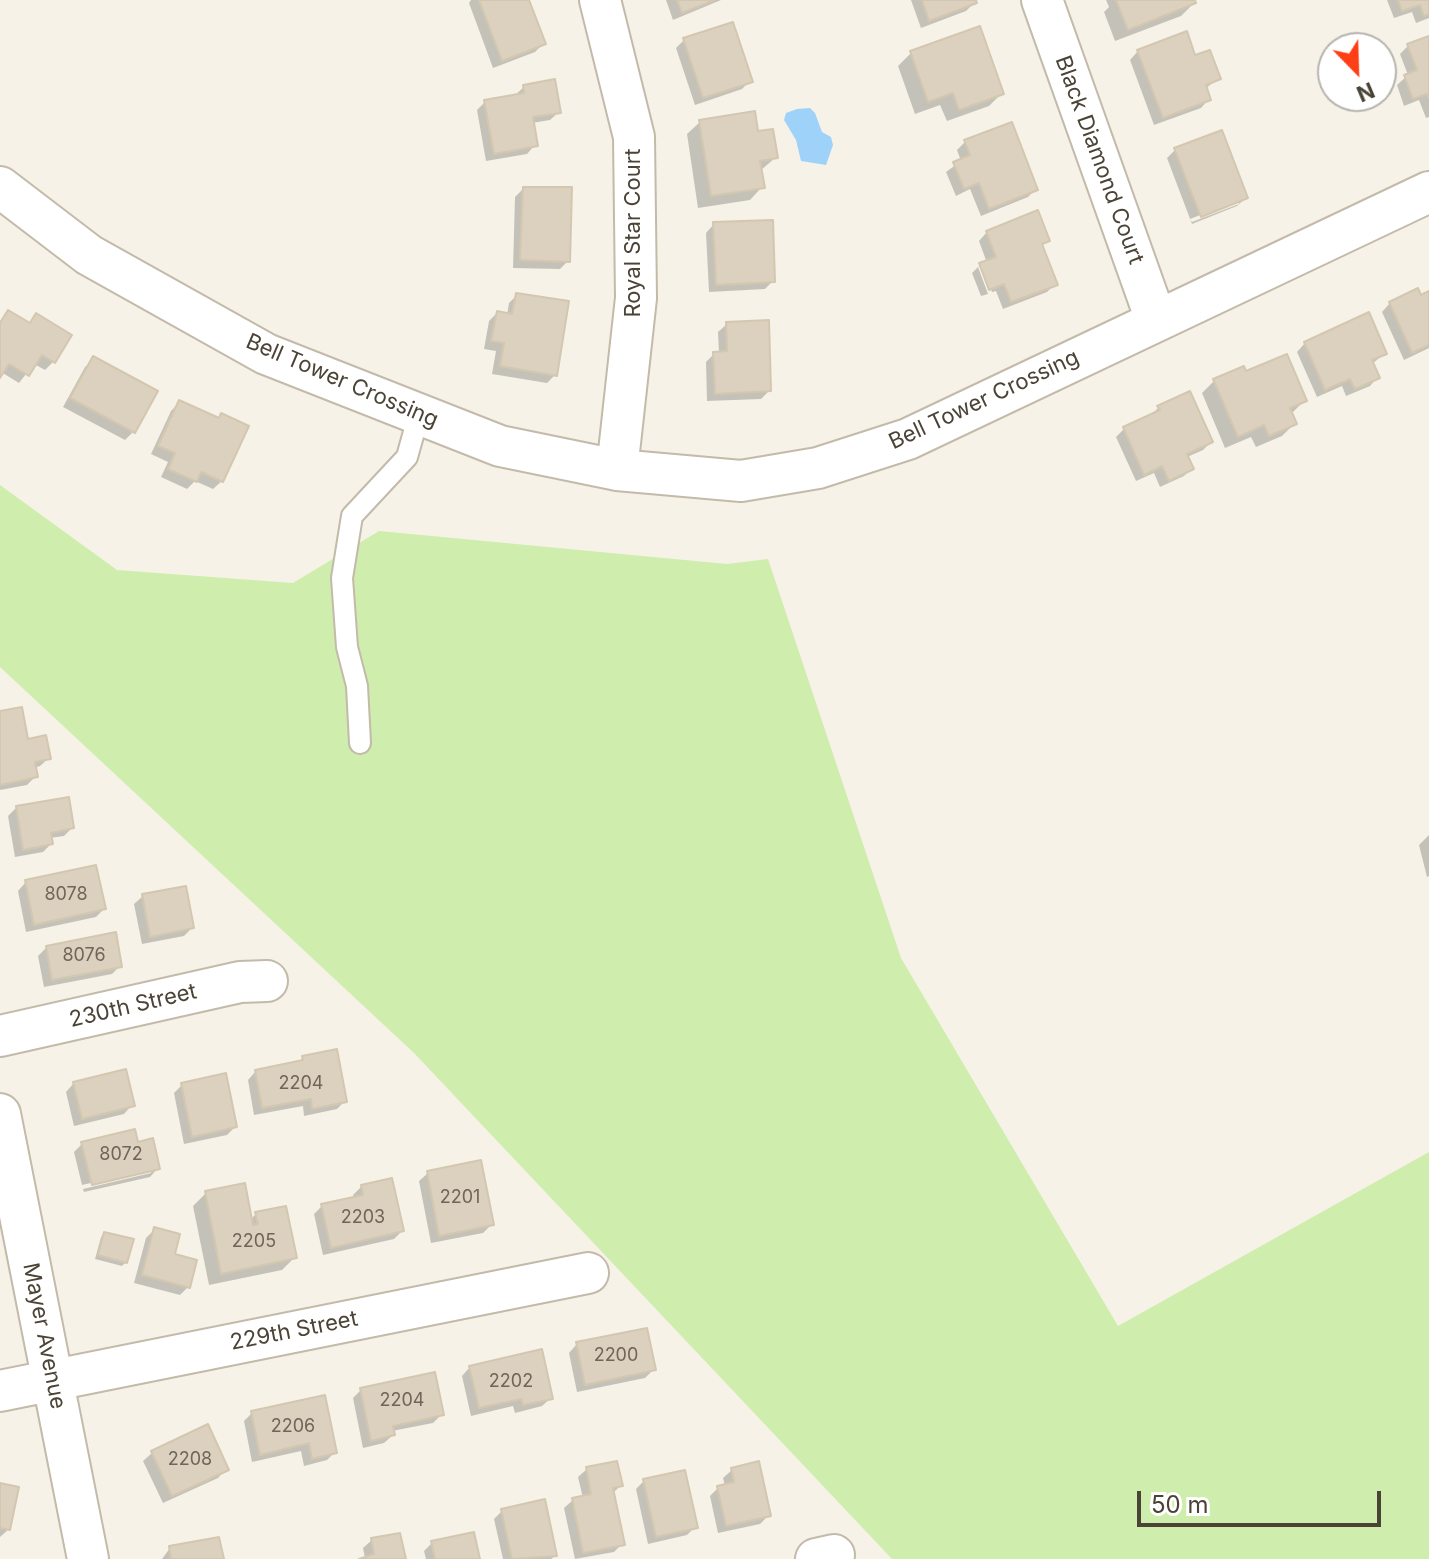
<!DOCTYPE html>
<style>
body{margin:0}
#map{position:relative;width:1429px;height:1559px;overflow:hidden;background:#f6f2e8;font-family:Inter,sans-serif}
canvas{display:block}
.north{position:absolute;left:1317px;top:32px;width:80px;height:80px;box-sizing:border-box;background:#fff;border:2px solid #b7b4af;border-radius:50%;rotate:157deg;font-size:22px;font-weight:700;line-height:32px;text-align:center;color:#4a4336}
.north::after{content:'';display:block;margin:auto;width:28px;height:36px;background:#ff3f16;clip-path:polygon(50% 0,100% 100%,50% 72%,0 100%)}
.scale{position:absolute;left:1137px;top:1491px;width:244px;height:36px;box-sizing:border-box;border:4px solid #4a4336;border-top:0;padding-left:10px;font-size:24px;line-height:28px;white-space:nowrap;color:#4a4336;-webkit-text-stroke:6px #fff;paint-order:stroke}
</style>
<div id="map">
<canvas width="1429" height="1559"></canvas>
<div class="north">N</div>
<div class="scale">50 m</div>
</div>
<script>
const ctx = document.querySelector('canvas').getContext('2d');
ctx.lineJoin = 'round';
function fill(path, color) { ctx.fillStyle = color; ctx.fill(path, 'evenodd'); }
const poly = rows => new Path2D(rows.map(r => 'M' + r).join(''));
function stroke(path, color, width, dash) { ctx.strokeStyle = color; ctx.lineWidth = width; ctx.lineCap = dash ? 'butt' : 'round'; ctx.setLineDash(dash || []); ctx.stroke(path); }
function label(font, color, halo, rows, align = 'center') {
  ctx.font = font + ' Inter,sans-serif'; ctx.lineWidth = 8; ctx.setLineDash([]); ctx.textBaseline = 'middle'; ctx.strokeStyle = halo; ctx.fillStyle = color; for (const [text, x, y, turn = 0] of rows) {
    ctx.save(); ctx.translate(x, y); ctx.rotate((+turn || 0) * Math.PI / 180); ctx.textAlign = isNaN(turn) ? turn : align; if (halo) ctx.strokeText(text, 0, 0); ctx.fillText(text, 0, 0); ctx.restore();
  }
}
const green = poly([
 [0,485,117,570,293,583,379,531,727,564,768,559,901,958,1118,1326,1429,1152,1429,1559,892,1559,414,1053,0,667]
]);
const water = poly([
 [810,108,815,113,822,132,831,137,833,145,826,165,801,161,796,140,784,120,786,113,797,109]
]);
const shadow = poly([
 [471,0,527,0,544,43,535,52,493,68,469,3],
 [666,0,721,0,673,20],
 [911,0,974,0,975,2,966,11,921,28],
 [1106,0,1193,0,1194,3,1181,16,1115,41,1104,12,1109,7],
 [1387,0,1429,0,1429,18,1416,23,1412,12,1394,18],
 [1429,38,1429,117,1426,118,1419,100,1404,106,1397,85,1408,75,1400,54,1408,46],
 [684,40,750,81,742,89,695,105,676,48],
 [1138,51,1194,58,1219,78,1205,89,1209,99,1201,108,1154,125,1130,60],
 [911,53,1001,94,989,106,947,121,940,105,915,114,898,66],
 [524,87,559,112,550,120,532,123,535,145,527,154,486,161,477,110,485,102,515,95],
 [700,122,756,134,775,158,760,171,762,187,750,200,698,208,687,134],
 [965,142,1036,189,1028,197,981,216,970,189,956,196,946,172,961,161,957,150],
 [1175,150,1246,198,1237,206,1192,224,1167,158],
 [1239,200,1239,204,1192,222,1190,219],
 [523,189,568,261,560,269,513,268,515,197],
 [714,224,773,281,765,289,709,292,706,233],
 [987,232,1047,241,1041,247,1055,284,1047,292,1003,309,996,291,992,292,982,267,978,267,987,263,979,241],
 [978,267,988,294,981,296,972,273],
 [1429,293,1429,348,1404,360,1382,312,1390,303],
 [517,295,555,375,547,383,492,374,496,351,484,349,489,321,497,313,507,315,509,303],
 [8,312,28,324,36,316,69,336,53,362,45,370,34,364,19,383,1,372,0,375,0,321],
 [727,324,769,391,761,399,707,401,706,362,714,354,719,353,718,332],
 [1305,343,1385,353,1372,364,1378,377,1370,386,1346,396,1342,386,1317,397,1297,352],
 [94,359,155,392,133,432,125,440,63,407,85,367],
 [1245,373,1305,400,1291,414,1295,423,1282,436,1256,447,1251,437,1225,448,1202,393,1214,381],
 [179,403,222,481,213,489,195,481,187,489,161,477,168,462,151,454,171,411],
 [1159,407,1211,442,1203,450,1187,457,1192,468,1184,476,1160,487,1154,473,1136,481,1116,437,1124,429,1150,416],
 [0,714,26,741,49,758,40,766,34,768,35,777,27,785,0,790],
 [16,808,72,828,64,836,50,838,51,844,43,852,15,857,8,816],
 [1429,835,1429,876,1427,877,1419,845],
 [26,882,104,909,96,917,26,932,18,891],
 [143,896,192,928,184,936,142,944,134,904],
 [47,947,120,966,112,974,44,987,38,956],
 [303,1058,345,1101,337,1109,304,1116,303,1106,254,1115,248,1080,256,1071,298,1063],
 [74,1083,132,1105,124,1114,74,1126,66,1092],
 [182,1085,235,1127,227,1135,184,1144,174,1093],
 [82,1144,137,1144,158,1168,150,1177,84,1192,83,1189,151,1173,151,1169,82,1185,74,1152],
 [428,1173,492,1224,483,1233,431,1243,419,1181],
 [362,1186,402,1231,394,1239,323,1255,314,1214,322,1206,354,1199,353,1195],
 [206,1193,250,1220,256,1214,294,1258,282,1270,209,1285,193,1206],
 [155,1229,188,1287,180,1295,134,1283,146,1238],
 [105,1234,126,1262,122,1266,95,1259,101,1237],
 [577,1344,654,1369,645,1378,577,1392,569,1353],
 [470,1367,551,1398,542,1406,515,1413,513,1406,471,1416,462,1376],
 [361,1390,442,1414,433,1423,392,1431,393,1435,384,1443,363,1448,353,1398],
 [252,1413,335,1452,327,1460,304,1466,301,1451,252,1462,244,1421],
 [207,1427,226,1469,218,1478,163,1503,143,1461,152,1453],
 [587,1469,621,1485,612,1494,622,1544,614,1552,575,1559,564,1508,573,1500,583,1498,578,1477],
 [732,1470,769,1515,760,1524,718,1533,710,1496,718,1488,725,1486,723,1478],
 [644,1481,695,1527,687,1535,648,1544,636,1489],
 [0,1485,9,1529,0,1537],
 [502,1511,555,1556,551,1559,503,1559,494,1519],
 [372,1540,403,1559,360,1559,365,1558,363,1548],
 [432,1543,478,1559,426,1559,424,1551],
 [170,1548,222,1559,162,1559]
]);
const building = poly([
 [479,0,529,0,546,44,502,61,479,0],
 [677,0,715,0,682,13,677,0],
 [922,0,976,0,977,3,929,21,922,0],
 [1116,0,1195,0,1196,3,1128,30,1116,0],
 [1398,0,1429,0,1429,14,1424,16,1420,5,1402,11,1398,0],
 [733,22,753,82,703,98,683,38,733,22],
 [980,26,1004,94,959,110,953,93,928,102,910,51,980,26],
 [1187,31,1195,55,1210,50,1221,79,1206,85,1211,100,1163,118,1137,50,1187,31],
 [1429,36,1429,98,1427,94,1413,99,1404,75,1417,70,1407,44,1429,36],
 [555,79,561,113,533,117,538,146,494,154,484,100,524,93,523,85,555,79],
 [755,111,758,131,773,129,778,158,760,161,765,188,711,196,699,120,755,111],
 [1012,122,1038,190,989,209,979,183,964,189,953,162,970,155,964,140,1012,122],
 [1222,130,1248,198,1201,217,1174,148,1222,130],
 [523,187,572,187,570,262,520,260,523,187],
 [1038,210,1050,241,1042,244,1058,285,1011,302,1004,284,989,290,979,263,996,257,986,231,1038,210],
 [773,220,775,282,716,285,713,222,773,220],
 [1418,288,1421,295,1429,291,1429,345,1412,353,1389,302,1418,288],
 [516,293,569,301,557,376,500,366,504,343,491,341,497,311,512,314,516,293],
 [8,310,30,323,36,313,72,335,55,363,42,355,29,376,9,364,0,378,0,323,8,310],
 [1369,312,1387,354,1372,360,1380,378,1355,389,1350,379,1325,390,1304,342,1369,312],
 [769,320,771,391,715,394,713,352,727,351,726,322,769,320],
 [1287,354,1307,401,1290,408,1297,424,1269,436,1264,425,1238,437,1213,379,1244,366,1246,371,1287,354],
 [93,356,158,391,135,433,70,398,93,356],
 [1190,391,1213,442,1187,454,1194,469,1169,481,1162,466,1144,475,1123,427,1160,410,1157,406,1190,391],
 [179,400,219,418,221,413,249,426,223,482,201,472,197,482,168,469,175,453,158,446,179,400],
 [22,707,28,739,46,735,51,759,35,762,38,777,0,785,0,711,22,707],
 [69,797,74,828,51,833,53,844,23,850,16,806,69,797],
 [96,865,106,909,34,925,25,880,96,865],
 [186,886,194,928,150,937,142,894,186,886],
 [116,932,122,967,52,980,46,946,116,932],
 [337,1049,347,1102,312,1109,311,1099,262,1108,255,1070,303,1060,302,1056,337,1049],
 [126,1069,135,1106,82,1119,73,1082,126,1069],
 [226,1073,237,1127,192,1137,181,1083,226,1073],
 [135,1129,138,1142,153,1138,160,1169,92,1185,81,1142,135,1129],
 [481,1160,494,1225,439,1236,427,1171,481,1160],
 [392,1178,404,1231,331,1248,321,1204,363,1195,361,1185,392,1178],
 [245,1183,253,1225,258,1224,255,1212,286,1206,297,1258,221,1274,205,1191,245,1183],
 [154,1227,180,1234,175,1254,197,1260,190,1288,142,1275,154,1227],
 [104,1232,134,1239,127,1263,98,1255,104,1232],
 [647,1328,656,1370,585,1385,576,1342,647,1328],
 [542,1349,553,1399,523,1405,521,1399,479,1408,469,1366,542,1349],
 [435,1372,444,1415,393,1426,395,1435,371,1441,360,1388,435,1372],
 [325,1395,337,1453,312,1459,309,1443,260,1455,251,1411,325,1395],
 [208,1424,229,1470,172,1496,151,1451,208,1424],
 [617,1461,623,1486,613,1488,625,1545,583,1553,572,1498,591,1494,586,1467,617,1461],
 [759,1461,771,1516,726,1526,717,1486,734,1482,731,1468,759,1461],
 [685,1470,698,1528,656,1537,643,1479,685,1470],
 [0,1483,19,1487,10,1530,0,1528,0,1483],
 [545,1499,557,1556,512,1559,501,1509,545,1499],
 [474,1532,480,1559,435,1559,431,1541,474,1532],
 [400,1533,406,1559,359,1559,374,1554,371,1538,400,1533],
 [219,1537,224,1559,171,1559,169,1546,219,1537]
]);
const lane = poly([
 [360,743,357,686,347,647,342,578,352,516,407,457,419,414]
]);
const street = poly([
 [600,0,634,137,636,298,617,470],
 [1042,0,1156,320],
 [0,187,89,255,266,354,500,446,617,470,741,481,818,468,908,439,1429,192],
 [0,1036,240,982,267,981],
 [0,1114,88,1559],
 [0,1391,588,1273],
 [816,1559,834,1555]
]);
const numberNames = [
 ["8078",66,895],
 ["8076",84,956],
 ["2204",301,1084],
 ["8072",121,1155],
 ["2201",460,1198],
 ["2203",363,1218],
 ["2205",254,1242],
 ["2200",616,1356],
 ["2202",511,1382],
 ["2204",402,1401],
 ["2206",293,1427],
 ["2208",190,1460]
];
const streetNames = [
 ["Black Diamond Court",1099,160,70],
 ["Royal Star Court",633,233,-90],
 ["Bell Tower Crossing",342,381,23],
 ["Bell Tower Crossing",984,400,-25],
 ["230th Street",133,1006,-13],
 ["229th Street",294,1331,-11],
 ["Mayer Avenue",44,1336,79]
];
fill(green, '#cfeead');
fill(water, '#9fd2f8');
fill(shadow, '#0003');
fill(building, '#dcd1bf');
stroke(building, '#d4c7af', 2);
stroke(lane, '#c3baa9', 24);
stroke(street, '#c3baa9', 44);
stroke(lane, '#fff', 20);
stroke(street, '#fff', 40);
label('18px', '#6e6658', null, numberNames);
label('22px', '#4a4336', '#fff', streetNames);
</script>
